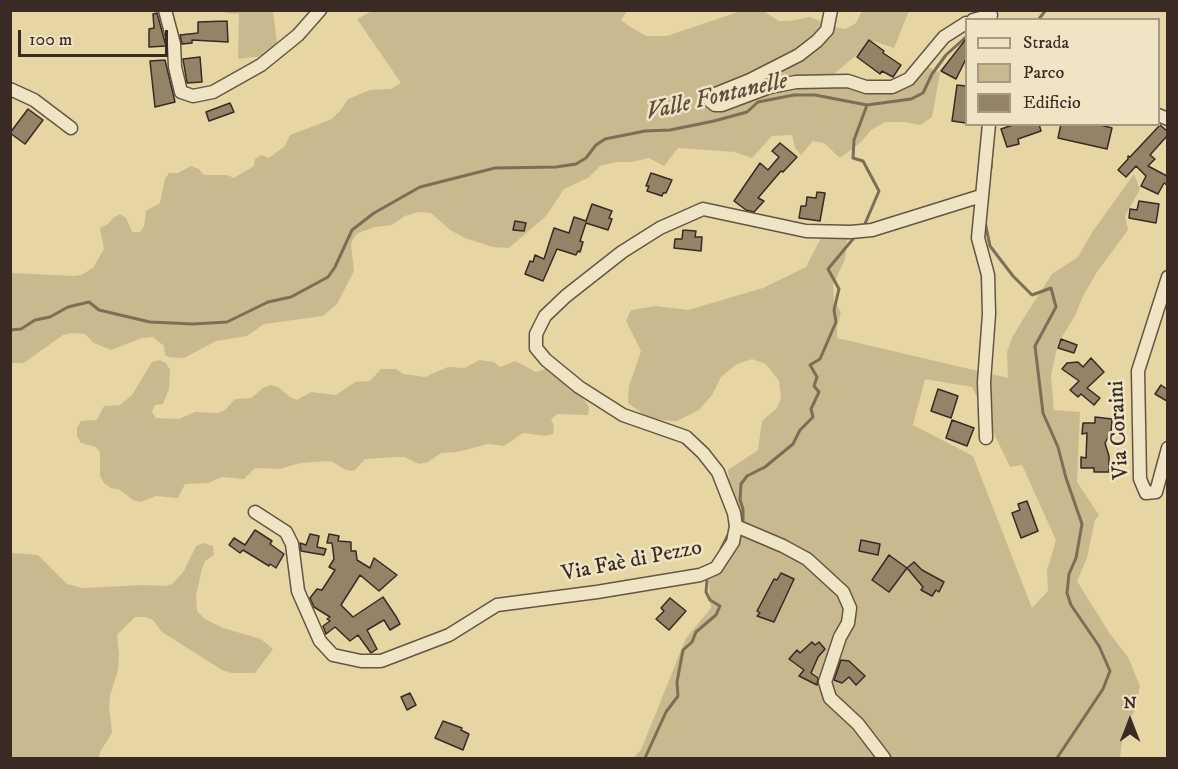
<!DOCTYPE html>
<meta charset="utf-8">
<style>
body{margin:0}
#map{position:relative;width:1178px;height:769px;overflow:hidden;background:#e6d6a4;font-family:"IM FELL DW Pica",serif}
canvas{display:block}
.frame{position:absolute;inset:0;border:12px solid #392a24;pointer-events:none}
.legend{position:absolute;left:965px;top:18px;width:195px;height:108px;box-sizing:border-box;background:#efe4c4;border:2px solid #a69a84;margin:0;padding:8px 10px;list-style:none;font-size:18px;color:#392a24}
.legend li{display:flex;align-items:center;gap:12px;height:30px}
.legend b{width:30px;border:2px solid #a69a84}
.north{position:absolute;left:1100px;top:691px;width:60px;height:60px;-webkit-text-stroke:4px #efe4c4;paint-order:stroke;rotate:0deg;font-size:16px;font-weight:700;line-height:24px;text-align:center;color:#392a24}
.north::after{content:'';display:block;margin:auto;width:21px;height:27px;background:#392a24;clip-path:polygon(50% 0,100% 100%,50% 72%,0 100%)}
.scale{position:absolute;left:18px;top:30px;width:150px;height:27px;box-sizing:border-box;border:3px solid #392a24;border-top:0;padding-left:8px;font-size:18px;line-height:21px;white-space:nowrap;color:#392a24;-webkit-text-stroke:4px #efe4c4;paint-order:stroke}
</style>
<div id="map">
<canvas width="1178" height="769"></canvas>
<div class="frame"></div>
<ul class="legend">
<li><b style="height:8px;background:#efe4c4"></b>Strada</li>
<li><b style="height:16px;background:#c9b98e"></b>Parco</li>
<li><b style="height:16px;background:#938367"></b>Edificio</li>
</ul>
<div class="north">N</div>
<div class="scale">100 m</div>
</div>
<script>
const ctx = document.querySelector('canvas').getContext('2d');
ctx.lineJoin = 'round';
function fill(path, color) { ctx.fillStyle = color; ctx.fill(path, 'evenodd'); }
const poly = rows => new Path2D(rows.map(r => 'M' + r).join(''));
function stroke(path, color, width, dash) { ctx.strokeStyle = color; ctx.lineWidth = width; ctx.lineCap = dash ? 'butt' : 'round'; ctx.setLineDash(dash || []); ctx.stroke(path); }
function label(font, color, halo, rows, align = 'center') {
  ctx.font = font + ' "IM FELL DW Pica",serif'; ctx.lineWidth = 5; ctx.setLineDash([]); ctx.textBaseline = 'middle'; ctx.strokeStyle = halo; ctx.fillStyle = color; for (const [text, x, y, turn = 0] of rows) {
    ctx.save(); ctx.translate(x, y); ctx.rotate((+turn || 0) * Math.PI / 180); ctx.textAlign = isNaN(turn) ? turn : align; if (halo) ctx.strokeText(text, 0, 0); ctx.fillText(text, 0, 0); ctx.restore();
  }
}
const green = poly([
 [224,11,273,11,277,43,264,56,238,59,239,14,225,13],
 [372,11,627,11,621,20,629,26,646,36,667,36,741,11,763,11,779,21,790,21,810,17,839,28,845,29,856,23,862,11,909,11,894,48,873,41,834,74,835,85,870,92,925,65,940,73,932,117,920,125,905,122,885,122,871,130,861,142,840,158,824,143,813,141,801,155,795,148,792,135,772,136,752,158,735,152,678,148,664,166,649,158,632,162,616,162,600,166,588,178,564,189,546,216,509,248,493,247,465,238,450,230,431,213,418,212,405,216,392,225,375,227,358,233,353,239,351,245,354,271,337,304,323,316,264,324,247,336,216,341,184,358,169,357,165,355,164,346,153,337,142,338,111,350,94,343,85,334,72,333,63,335,25,362,21,363,11,363,11,273,74,276,81,275,93,268,104,249,100,228,108,224,113,218,120,214,126,218,132,232,140,232,144,226,146,211,160,203,165,179,169,173,178,173,191,166,199,169,204,175,227,175,234,178,254,166,255,159,261,155,269,158,285,146,290,135,330,120,340,111,348,99,370,90,391,89,401,83,357,19],
 [1134,174,1140,189,1125,216,1128,230,1097,272,1083,296,1075,316,1058,343,1051,376,1054,410,1080,412,1077,482,1099,515,1095,520,1087,558,1077,581,1110,634,1128,657,1140,686,1135,710,1123,730,1120,758,633,758,641,750,686,638,711,608,708,572,733,534,741,512,732,501,728,470,758,450,762,421,777,408,781,398,779,381,766,364,752,359,737,364,721,377,712,395,699,410,677,421,656,420,644,415,628,403,629,386,641,351,626,321,631,310,656,306,688,310,763,288,806,267,823,234,847,238,845,259,833,285,834,301,841,312,837,326,837,338,1008,378,1007,352,1012,338,1025,316,1052,274,1078,257,1093,231],
 [925,379,972,387,1010,467,1022,465,1056,540,1047,571,1048,591,1032,608,973,456,913,425],
 [554,359,560,364,589,407,588,415,557,414,551,419,554,426,553,434,546,436,523,433,504,446,488,444,457,452,441,453,428,462,419,464,404,457,396,457,365,459,354,471,346,470,333,462,325,461,301,463,279,469,255,468,244,479,222,477,208,483,185,484,178,498,156,496,141,502,133,500,120,490,111,488,104,483,100,476,100,453,96,447,81,443,77,436,77,428,81,421,97,420,104,406,120,405,132,395,152,362,160,360,166,363,170,370,169,389,163,404,155,405,152,412,156,418,179,419,195,412,218,413,225,410,235,399,251,398,263,388,271,385,278,387,290,397,297,400,311,392,336,395,355,382,370,381,381,369,396,369,403,374,425,377,448,367,465,368,479,360,494,362,500,367,515,361,536,372,543,370],
 [203,543,213,546,214,555,205,561,202,569,196,595,197,611,205,619,223,628,261,639,273,649,255,673,232,673,222,670,162,632,153,620,146,617,135,617,117,635,119,655,118,670,110,696,109,706,112,733,100,752,99,758,11,758,11,553,38,555,67,584,82,588,143,585,165,586,172,584,184,571,196,546]
]);
const stream = poly([
 [1038,20,1046,10],
 [991,168,992,147],
 [985,222,990,246,1013,276,1032,295,1051,288,1056,307,1035,346,1043,413,1058,447,1066,478,1082,524,1076,558,1069,574,1067,593,1071,605,1099,646,1110,671,1103,689,1057,758],
 [864,226,879,191,863,161,853,158,854,140,867,105],
 [10,330,21,329,35,320,50,317,68,307,89,302,99,310,150,322,193,324,227,322,268,302,291,297,328,277,335,267,352,230,374,213,420,187,495,168,556,167,576,164,586,158,596,145,605,139,645,131,670,130,714,121,747,112,758,102,794,95,815,95,867,105,911,99,923,93,932,74,946,55,966,37],
 [743,520,743,509,740,500,741,484,747,476,765,467,793,444,800,430,813,417,811,409,819,392,814,386,817,377,810,365,820,359,836,322,834,310,839,289,828,269,853,239],
 [721,549,728,535],
 [645,758,666,712,678,696,677,682,683,650,692,642,696,632,716,615,720,606,710,600,706,592,707,581]
]);
const building = poly([
 [157,13,166,46,149,47,149,29,154,28,153,14,157,13],
 [227,21,228,42,192,40,192,43,182,44,180,35,198,33,198,22,227,21],
 [966,39,966,59,956,79,941,71,966,39],
 [869,40,884,51,883,53,901,65,893,77,882,71,880,74,857,57,869,40],
 [200,57,202,82,187,83,183,59,200,57],
 [165,60,175,102,155,107,150,61,165,60],
 [957,85,966,86,966,123,952,121,957,85],
 [230,103,234,112,209,121,206,112,230,103],
 [28,109,43,120,25,144,10,133,28,109],
 [1016,124,1039,124,1041,131,1018,139,1019,144,1007,147,1001,129,1016,124],
 [1061,124,1097,124,1112,128,1107,149,1058,138,1061,124],
 [1160,125,1167,131,1167,136,1150,155,1155,159,1148,166,1167,176,1167,185,1164,183,1158,194,1141,186,1146,176,1136,166,1126,177,1118,170,1128,159,1128,156,1130,157,1160,125],
 [780,143,797,157,783,172,781,171,758,198,764,201,754,212,746,210,734,201,760,163,768,170,779,157,772,151,780,143],
 [651,173,672,180,666,193,663,193,662,196,647,191,649,186,646,186,651,173],
 [817,192,825,193,820,221,799,218,801,206,806,206,807,197,816,198,817,192],
 [1139,201,1159,204,1156,223,1129,218,1130,209,1137,210,1139,201],
 [592,204,612,211,609,218,612,219,608,230,586,223,580,241,583,242,580,252,578,251,576,255,557,249,543,281,525,274,530,261,533,262,535,255,544,259,554,228,569,233,574,217,586,221,592,204],
 [515,221,526,223,524,231,513,230,515,221],
 [683,230,696,231,695,237,702,237,701,251,674,248,675,239,682,239,683,230],
 [1061,339,1077,345,1074,353,1058,348,1061,339],
 [1091,358,1104,372,1087,388,1100,398,1094,405,1081,394,1078,397,1070,390,1079,381,1062,369,1067,363,1078,362,1083,367,1091,358],
 [1161,385,1167,389,1167,401,1155,394,1161,385],
 [938,389,958,396,951,418,931,411,938,389],
 [1095,417,1112,419,1111,432,1105,443,1109,456,1109,472,1094,472,1094,468,1081,468,1081,457,1086,458,1087,433,1082,434,1083,423,1095,423,1095,417],
 [952,420,974,428,967,446,946,438,952,420],
 [1027,501,1038,531,1021,538,1012,513,1020,510,1018,504,1027,501],
 [255,530,272,541,270,544,284,554,276,568,270,564,269,566,243,550,240,553,229,545,234,538,245,545,255,530],
 [310,534,319,536,317,547,326,549,324,555,301,551,300,543,306,545,310,534],
 [329,534,339,536,338,541,351,542,351,551,356,551,357,560,370,568,374,558,397,575,379,591,360,575,341,605,353,617,383,597,397,618,400,624,390,630,384,620,367,630,377,649,371,653,358,635,350,641,335,627,326,634,323,626,330,621,327,619,330,617,314,607,310,598,317,589,322,590,335,570,329,567,334,559,332,543,327,543,329,534],
 [861,540,880,544,878,555,859,551,861,540],
 [889,555,907,568,889,592,872,580,889,555],
 [914,562,922,570,944,582,939,592,936,590,932,596,921,590,923,587,907,568,914,562],
 [781,573,794,579,774,622,757,616,760,613,757,611,774,579,777,580,781,573],
 [670,598,686,611,669,630,656,619,664,611,661,608,670,598],
 [812,642,815,645,819,642,825,649,818,657,811,673,818,678,817,685,799,676,804,670,789,659,797,650,800,653,812,642],
 [841,660,849,661,865,676,856,685,849,677,842,683,834,680,841,660],
 [410,693,416,705,407,710,401,697,410,693],
 [443,721,462,728,461,730,469,734,463,750,435,738,443,721]
]);
const minor = poly([
 [165,10,174,44,175,67,181,92,193,96,213,92,261,65,298,35,320,10],
 [831,10,827,30,817,41,799,55,750,80,713,95,710,101,715,105,722,105,770,87,796,82,848,81,866,87,892,87,909,79,944,37,966,23],
 [973,20,991,15],
 [10,89,34,100,71,128],
 [1158,115,1168,119],
 [1168,277,1138,371,1140,479,1146,493,1156,492,1168,448],
 [986,438,984,382,989,314,988,275,978,238,989,124],
 [255,512,286,532,292,544,298,591,320,641,333,655,361,661,381,661,449,635,497,605,597,592,700,575,716,568,733,542,736,526,734,513,718,472,703,453,686,437,623,415,579,387,546,360,536,348,536,334,545,316,566,296,622,252,660,228,703,209,806,231,851,232,872,230,981,196],
 [736,526,783,546,807,559,843,592,850,608,848,623,840,637,825,682,830,698,858,724,884,758]
]);
const streetNames = [
 ["Via Coraini",1120,430,-93],
 ["Via Faè di Pezzo",632,562,-11]
];
const waterNames = [
 ["Valle Fontanelle",717,98,-13]
];
fill(green, '#c9b98e');
stroke(stream, '#7d6e56', 3);
fill(building, '#938367');
stroke(building, '#392a24', 1.5);
stroke(minor, '#645544', 15);
stroke(minor, '#efe4c4', 12);
label('22px', '#392a24', '#efe4c4', streetNames);
label('italic 24px', '#5b4c3d', '#efe4c4', waterNames);
</script>
